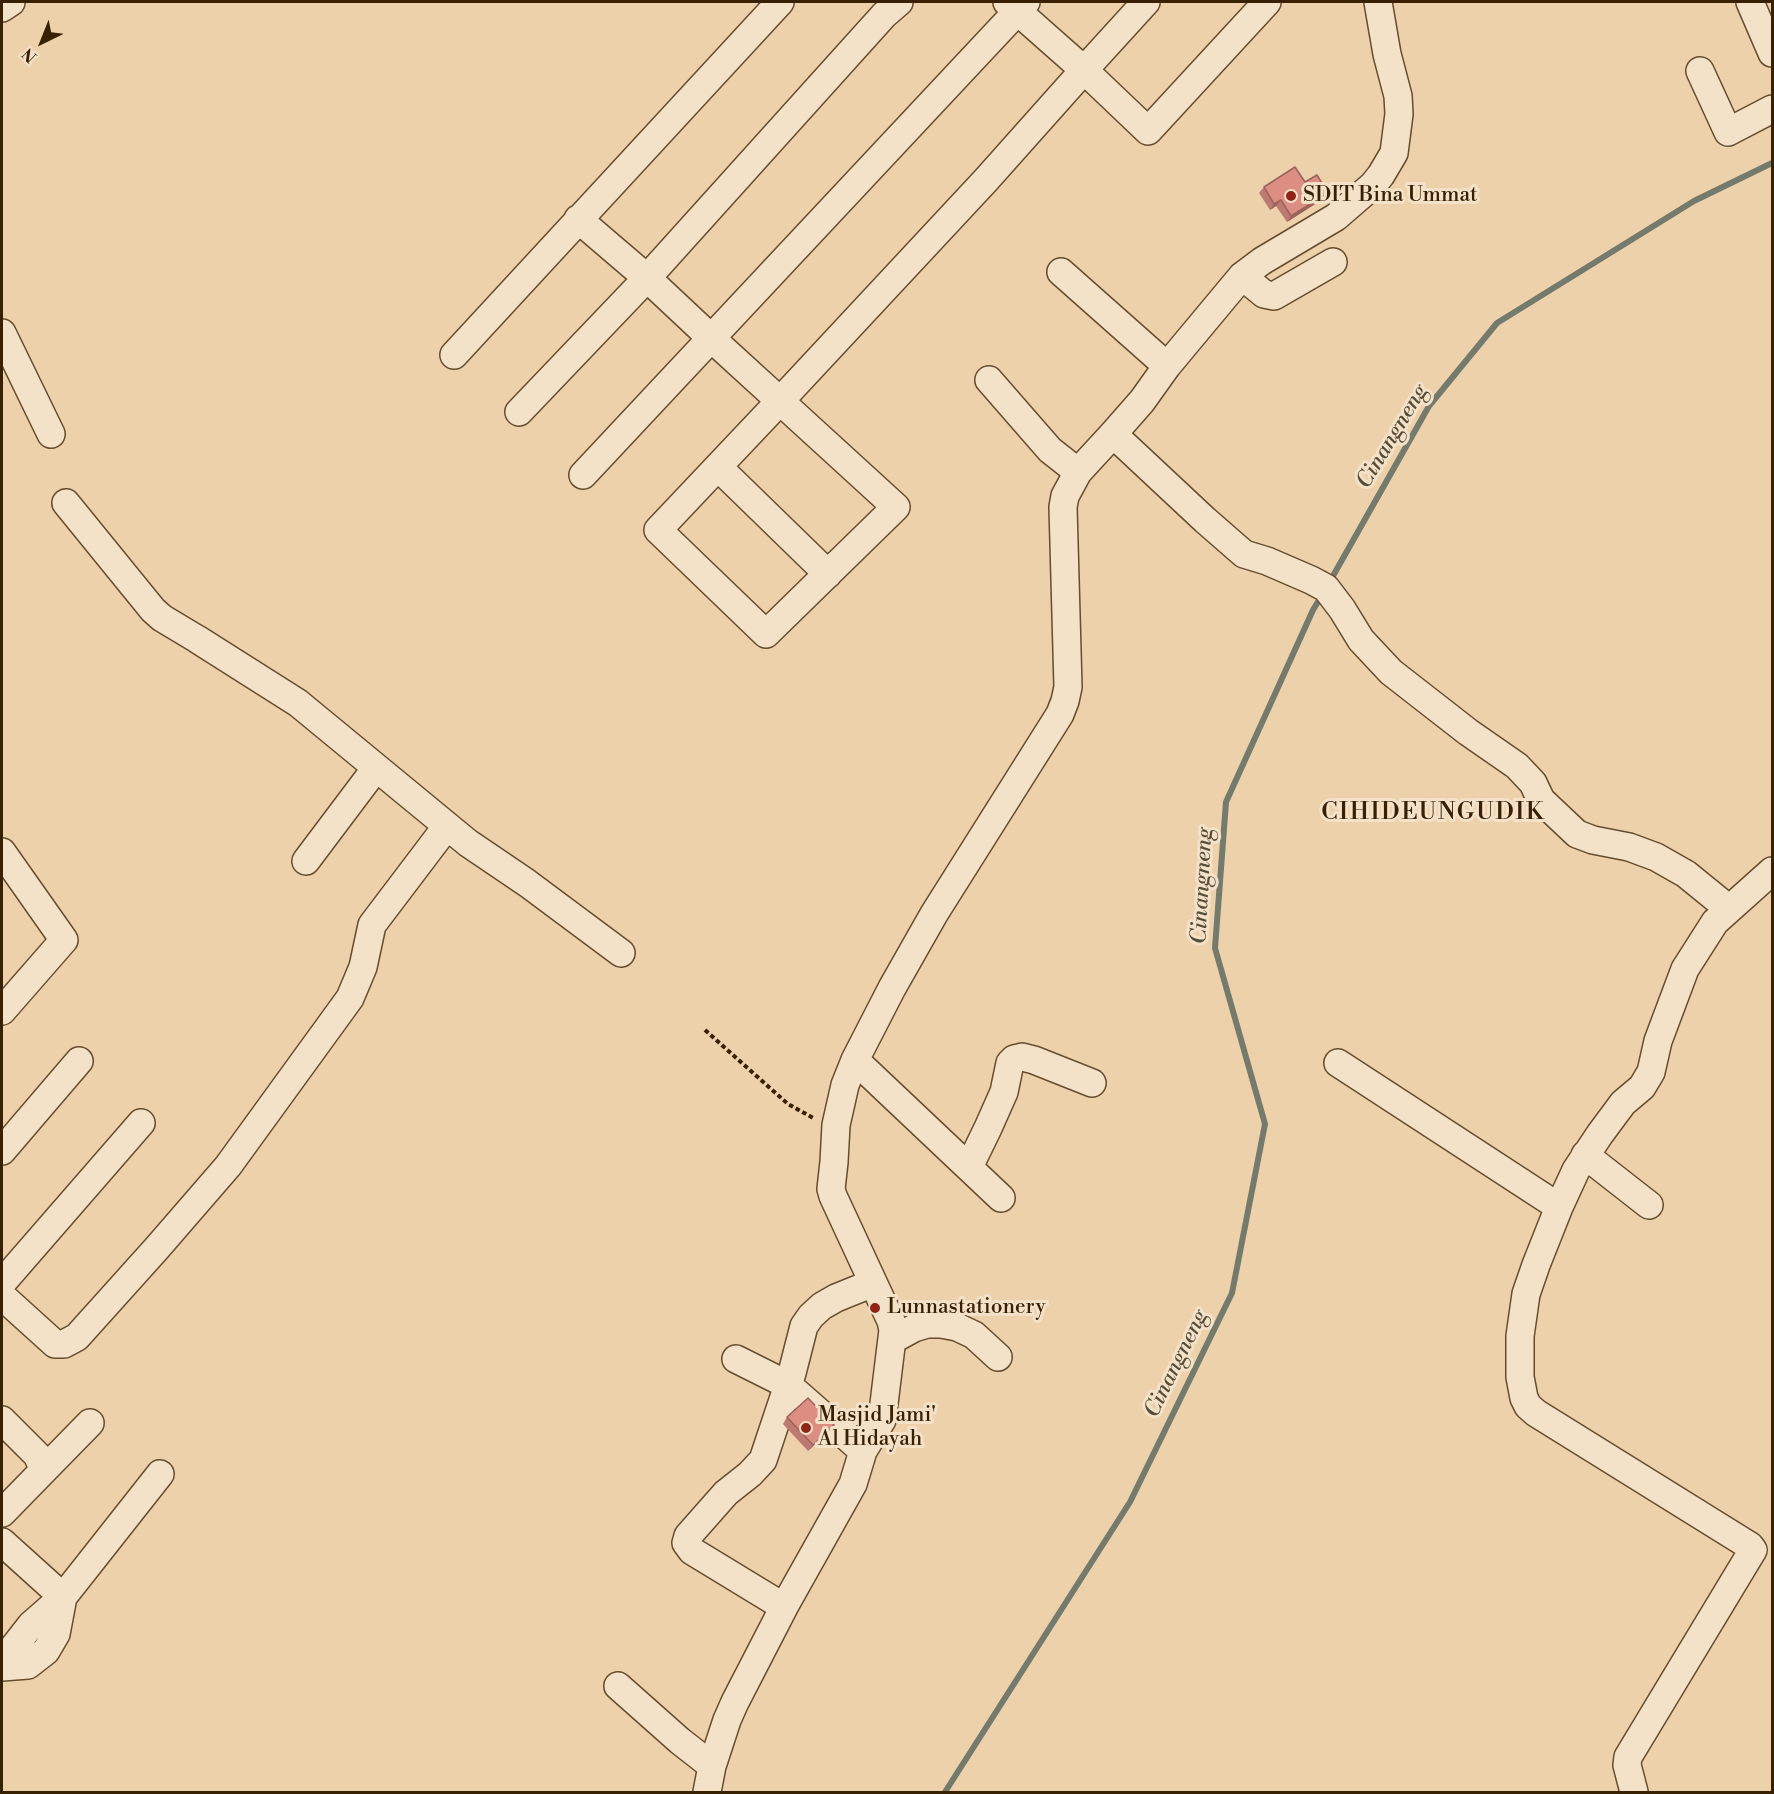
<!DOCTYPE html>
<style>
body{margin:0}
#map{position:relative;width:1774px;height:1794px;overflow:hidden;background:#edd1aa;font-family:"Libre Bodoni",serif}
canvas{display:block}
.frame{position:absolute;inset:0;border:3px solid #382103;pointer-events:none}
.north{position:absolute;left:12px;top:12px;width:60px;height:60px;-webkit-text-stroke:4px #f3e1c8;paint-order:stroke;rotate:223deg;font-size:16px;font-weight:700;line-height:24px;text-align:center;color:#382103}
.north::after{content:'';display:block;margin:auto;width:21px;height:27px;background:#382103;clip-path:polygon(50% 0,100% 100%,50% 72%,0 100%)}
</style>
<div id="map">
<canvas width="1774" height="1794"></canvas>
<div class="frame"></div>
<div class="north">N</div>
</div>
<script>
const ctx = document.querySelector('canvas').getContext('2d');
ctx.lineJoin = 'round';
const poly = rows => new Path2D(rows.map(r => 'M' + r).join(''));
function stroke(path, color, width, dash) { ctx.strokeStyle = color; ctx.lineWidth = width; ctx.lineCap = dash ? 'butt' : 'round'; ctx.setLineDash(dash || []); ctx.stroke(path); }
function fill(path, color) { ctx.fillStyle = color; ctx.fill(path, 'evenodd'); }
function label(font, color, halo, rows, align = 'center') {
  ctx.font = font + ' "Libre Bodoni",serif'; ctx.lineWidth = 6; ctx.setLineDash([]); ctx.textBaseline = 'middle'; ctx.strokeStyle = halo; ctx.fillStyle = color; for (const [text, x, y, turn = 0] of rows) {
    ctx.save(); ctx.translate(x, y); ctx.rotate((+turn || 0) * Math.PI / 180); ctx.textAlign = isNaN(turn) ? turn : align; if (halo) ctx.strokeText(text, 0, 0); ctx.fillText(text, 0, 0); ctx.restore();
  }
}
const stream = poly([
 [1329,583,1429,406,1497,323,1694,201,1772,163],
 [945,1792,1130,1502,1232,1293,1265,1124,1215,948,1226,802,1313,610,1322,595]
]);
const path = poly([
 [705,1030,788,1104,815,1119]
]);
const minor = poly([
 [1146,2,1084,70,1148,131,1267,2],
 [1750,2,1772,53],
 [2,8,11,2],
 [1700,71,1728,132,1772,109],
 [578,219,647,278,711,338,780,401,896,507,766,634,658,530,780,401,986,180,1084,70,1007,2],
 [1061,272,1167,366],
 [1242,276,1264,294,1274,296,1333,262],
 [2,333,51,434],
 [454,355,780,2],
 [989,380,1050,450,1078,472],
 [519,412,647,278,884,15,899,2],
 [1113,434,1205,520,1244,554,1267,561,1311,580,1326,588,1342,609,1361,640,1391,672,1468,732,1517,766,1533,783,1541,800,1577,834,1593,840,1629,847,1656,857,1686,874,1729,909],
 [718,467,828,574],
 [583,475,1026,2],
 [66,503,153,610,162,618,197,639,298,703,468,843,527,883,621,953],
 [2,852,64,940,2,1011],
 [306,861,376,768],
 [855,1060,1001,1198],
 [1338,1063,1559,1207],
 [2,1151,79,1061],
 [1585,1155,1649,1205],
 [969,1167,988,1128,1004,1092,1010,1063,1014,1059,1022,1057,1034,1060,1092,1083],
 [2,1283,141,1123],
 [2,1296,55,1344,64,1344,77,1337,157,1248,228,1166,350,998,363,967,372,925,447,826],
 [892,1340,914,1328,927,1324,941,1324,957,1327,974,1335,998,1357],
 [736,1359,788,1385,863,1451],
 [2,1420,37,1455,44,1470,2,1513],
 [44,1470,90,1423],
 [2,1542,63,1597,160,1474],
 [784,1607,692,1551,686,1543,688,1536,726,1493,750,1474,763,1460,792,1373,804,1326,811,1316,822,1306,836,1298,873,1283],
 [2,1662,31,1625,63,1597],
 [2,1667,28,1665,46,1651,56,1634,63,1597],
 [618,1686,680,1741,712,1766],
 [707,1792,712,1766,727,1720,735,1702,784,1607,853,1484,863,1451,882,1420,893,1330,891,1321,833,1196,831,1189,834,1162,836,1125,845,1085,855,1060,892,988,934,914,1060,714,1065,701,1068,687,1063,507,1065,496,1078,472,1113,434,1142,401,1167,366,1242,276,1262,261,1336,217,1373,185,1381,175,1394,153,1399,114,1398,96,1387,54,1378,2],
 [1634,1792,1627,1765,1628,1757,1753,1550,1750,1546,1536,1413,1528,1406,1524,1398,1520,1377,1520,1336,1526,1294,1536,1265,1559,1207,1576,1170,1600,1134,1623,1103,1642,1087,1651,1072,1658,1041,1685,969,1715,922,1772,871]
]);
const wall = poly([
 [1264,187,1323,199,1287,222,1276,206,1270,210,1259,193],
 [787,1417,834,1425,829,1431,808,1451,783,1424]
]);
const shadedWall = poly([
 [1328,193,1323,199,1287,222,1291,216],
 [1281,200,1276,206,1270,210,1274,204],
 [834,1425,829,1431,808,1451,813,1445]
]);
const building = poly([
 [1295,167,1305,182,1317,175,1328,193,1291,216,1281,200,1274,204,1264,187,1295,167],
 [808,1398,834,1425,813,1445,787,1417,808,1398]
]);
const markers = [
 [1291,196,6,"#8f2418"],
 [875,1308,6,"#8f2418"],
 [806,1428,6,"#8f2418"]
];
const poiNames = [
 ["SDIT Bina Ummat",1303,196],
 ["Lunnastationery",887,1308],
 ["Masjid Jami'",818,1416],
 ["Al Hidayah",818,1440]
];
const waterNames = [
 ["Cinangneng",1393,437,-59],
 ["Cinangneng",1203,886,-87],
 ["Cinangneng",1177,1364,-64]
];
const quarterNames = [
 ["CIHIDEUNGUDIK",1433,813]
];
stroke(stream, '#747a6c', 6);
stroke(minor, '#654d2d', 30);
stroke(path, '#382103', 4, [4.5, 3]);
stroke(minor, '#f3e1c8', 27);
fill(wall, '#bd7a71');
fill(shadedWall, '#9a635c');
fill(building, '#dc8e83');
stroke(building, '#9a635c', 1.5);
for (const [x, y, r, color] of markers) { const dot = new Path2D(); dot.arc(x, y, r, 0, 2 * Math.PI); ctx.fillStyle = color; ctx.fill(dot); stroke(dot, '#f3e1c8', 2); }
label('21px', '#382103', '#f3e1c8', poiNames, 'left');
label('italic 22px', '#564d38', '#f3e1c8', waterNames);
ctx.letterSpacing = '1.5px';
label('24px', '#382103', '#f3e1c8', quarterNames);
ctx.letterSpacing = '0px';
</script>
